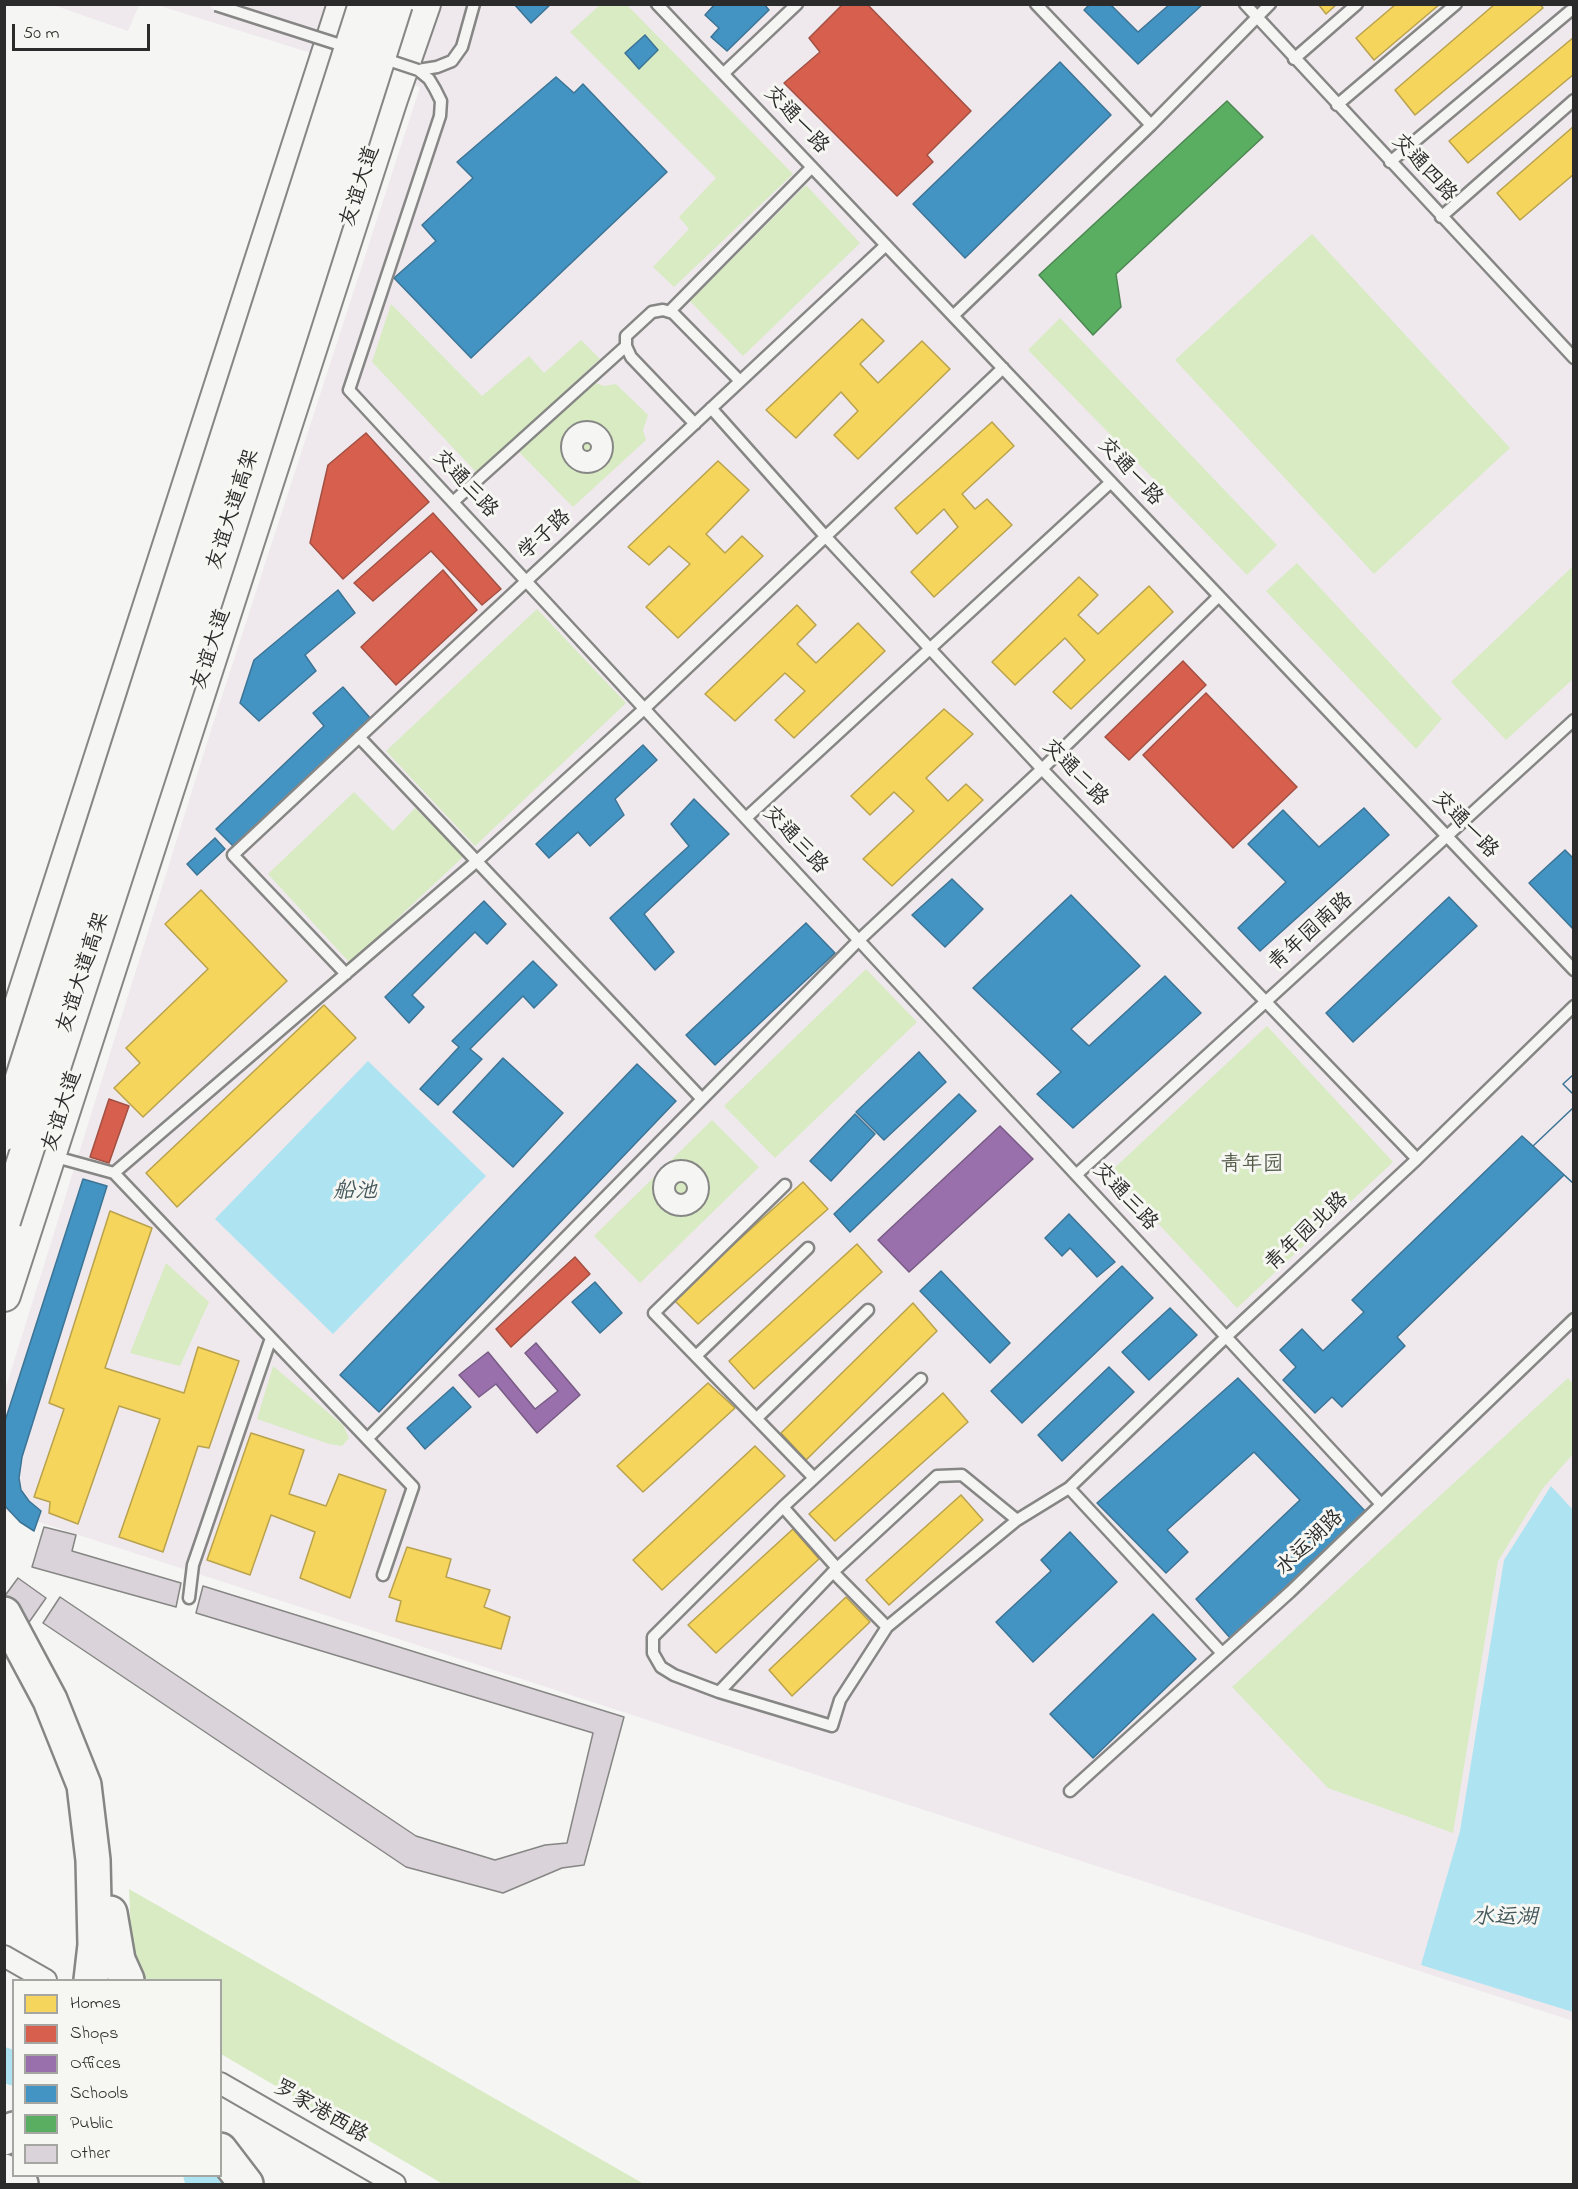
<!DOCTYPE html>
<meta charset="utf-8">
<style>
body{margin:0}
#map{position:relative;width:1578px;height:2189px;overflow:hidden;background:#f5f5f3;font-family:"Indie Flower",sans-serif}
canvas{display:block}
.frame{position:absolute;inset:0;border:6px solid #2b2b2b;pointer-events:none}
.legend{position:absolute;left:12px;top:1979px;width:210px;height:198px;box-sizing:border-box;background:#f6f6f2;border:2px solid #a5a5a2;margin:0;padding:8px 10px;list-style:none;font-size:18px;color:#2b2b2b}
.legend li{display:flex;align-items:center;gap:12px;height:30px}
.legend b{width:30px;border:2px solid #a5a5a2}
.scale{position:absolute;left:12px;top:24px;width:138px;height:27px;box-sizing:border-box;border:3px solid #2b2b2b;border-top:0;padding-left:8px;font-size:18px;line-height:21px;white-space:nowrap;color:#2b2b2b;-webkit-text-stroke:4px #f6f6f2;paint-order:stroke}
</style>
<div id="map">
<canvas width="1578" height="2189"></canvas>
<div class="frame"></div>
<ul class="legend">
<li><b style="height:16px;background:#f6d55c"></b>Homes</li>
<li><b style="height:16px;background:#d6604d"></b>Shops</li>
<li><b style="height:16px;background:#9970ab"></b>Offices</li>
<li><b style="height:16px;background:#4393c3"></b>Schools</li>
<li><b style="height:16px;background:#5aae61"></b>Public</li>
<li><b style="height:16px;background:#dad3da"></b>Other</li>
</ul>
<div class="scale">50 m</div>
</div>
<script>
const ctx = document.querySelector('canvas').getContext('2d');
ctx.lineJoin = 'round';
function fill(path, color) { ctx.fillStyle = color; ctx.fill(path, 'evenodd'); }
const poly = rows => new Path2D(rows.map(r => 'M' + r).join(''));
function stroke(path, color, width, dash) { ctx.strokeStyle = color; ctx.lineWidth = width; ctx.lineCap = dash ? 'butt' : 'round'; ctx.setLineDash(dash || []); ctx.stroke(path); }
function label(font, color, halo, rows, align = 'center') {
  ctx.font = font + ' "Indie Flower","LXGW WenKai TC",sans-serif'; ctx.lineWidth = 6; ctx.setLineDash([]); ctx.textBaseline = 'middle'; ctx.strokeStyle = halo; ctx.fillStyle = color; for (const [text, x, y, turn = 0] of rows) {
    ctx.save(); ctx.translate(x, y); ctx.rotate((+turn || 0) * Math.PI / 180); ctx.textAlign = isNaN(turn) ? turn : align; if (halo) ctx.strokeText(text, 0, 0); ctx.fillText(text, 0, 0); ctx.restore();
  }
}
const built = poly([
 [53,5,139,5,128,31],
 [157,5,1573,5,1573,2021,5,1511,5,1390,211,730,420,87]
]);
const green = poly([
 [600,5,627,5,793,174,674,287,653,267,689,229,679,217,716,178,570,32],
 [806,185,860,243,743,356,690,301],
 [1312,234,1510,448,1374,574,1175,360],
 [391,304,482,396,529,356,544,373,581,340,600,359,477,473,372,362],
 [1060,318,1277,545,1247,575,1028,350],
 [593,382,604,386,616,384,648,415,643,430,646,440,573,507,519,452],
 [1297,563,1442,719,1416,749,1266,591],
 [1573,566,1573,679,1506,740,1451,682],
 [537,609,626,703,475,846,386,751],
 [354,792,393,831,415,808,464,856,350,963,268,874],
 [866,969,917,1022,775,1158,724,1106],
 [1267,1026,1393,1162,1237,1308,1110,1172],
 [712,1120,759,1167,640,1283,594,1236],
 [166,1263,209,1302,180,1366,130,1353],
 [273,1366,343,1425,349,1438,342,1446,329,1444,257,1419],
 [1568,1378,1573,1384,1573,1454,1543,1488,1498,1561,1453,1833,1328,1788,1232,1687],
 [129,1889,644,2184,443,2184,221,2054,220,1980,133,1980]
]);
const water = poly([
 [368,1061,486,1176,333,1334,215,1219],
 [1551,1486,1574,1511,1573,2012,1421,1965,1460,1831,1504,1560]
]);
const homes = poly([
 [1318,4,1337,4,1326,14,1318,4],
 [1396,4,1440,4,1374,60,1356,38,1396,4],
 [1495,4,1540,4,1543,8,1415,115,1395,90,1495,4],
 [1574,37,1574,74,1468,163,1449,141,1574,37],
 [1574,126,1574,174,1520,220,1497,193,1574,126],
 [862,319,884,341,860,364,878,383,922,341,950,369,858,459,834,435,858,411,841,392,796,438,766,410,862,319],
 [992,422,1014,446,962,494,975,509,987,499,1012,525,934,597,911,572,958,527,944,509,917,534,895,508,992,422],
 [718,461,749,490,706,534,725,553,742,536,763,556,678,638,646,607,690,564,669,546,649,565,628,547,718,461],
 [1079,577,1098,595,1078,615,1098,634,1149,586,1173,612,1071,709,1053,692,1085,660,1065,638,1015,685,992,662,1079,577],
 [797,605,816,625,797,644,816,663,858,623,885,651,794,738,775,720,805,691,785,673,735,721,705,694,797,605],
 [944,709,973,734,926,778,948,801,966,784,983,800,892,886,863,859,914,811,894,792,870,815,851,796,944,709],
 [201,890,287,981,143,1117,114,1088,140,1063,126,1048,208,969,165,924,201,890],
 [324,1005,356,1038,177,1207,146,1173,324,1005],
 [803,1182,828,1209,698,1324,673,1299,803,1182],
 [110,1211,152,1228,105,1368,184,1393,198,1347,239,1361,209,1448,198,1446,163,1552,119,1537,160,1419,119,1406,78,1524,49,1513,50,1502,34,1497,64,1409,49,1403,110,1211],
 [857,1244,882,1272,754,1389,729,1361,857,1244],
 [913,1303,937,1331,806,1460,781,1433,913,1303],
 [708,1383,735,1408,643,1492,617,1466,708,1383],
 [943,1393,968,1422,835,1541,809,1514,943,1393],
 [251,1433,304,1450,289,1494,326,1506,339,1474,386,1490,350,1598,300,1578,315,1532,271,1515,250,1575,207,1560,251,1433],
 [755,1446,785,1476,662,1590,633,1560,755,1446],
 [961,1495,983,1520,889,1605,866,1580,961,1495],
 [793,1529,819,1559,716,1653,688,1625,793,1529],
 [407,1547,451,1559,446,1577,490,1590,484,1607,510,1617,501,1649,396,1621,401,1601,389,1597,407,1547],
 [846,1597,870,1622,792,1696,769,1670,846,1597]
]);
const shops = poly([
 [843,4,867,4,971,111,927,155,933,162,897,196,784,83,820,52,809,38,843,4],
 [366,433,429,502,343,579,310,543,328,465,366,433],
 [433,513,501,589,482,605,431,551,373,601,354,583,433,513],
 [443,570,477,610,396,685,361,647,443,570],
 [1183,661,1206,685,1129,760,1105,737,1183,661],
 [1206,693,1297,787,1233,848,1143,755,1206,693],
 [109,1099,129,1106,109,1163,90,1157,109,1099],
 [575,1257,590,1274,511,1347,496,1329,575,1257]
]);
const offices = poly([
 [1000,1126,1033,1159,909,1272,878,1240,1000,1126],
 [536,1343,580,1395,537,1433,496,1384,479,1397,459,1375,488,1352,535,1409,558,1391,525,1353,536,1343]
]);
const schools = poly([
 [514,4,551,4,531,23,514,4],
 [715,4,764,4,769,10,727,51,711,37,719,28,705,15,715,4],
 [1090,4,1110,4,1138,32,1170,4,1203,4,1138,64,1084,10,1090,4],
 [645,35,658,50,639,69,625,53,645,35],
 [1060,62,1111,115,965,258,913,204,1060,62],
 [556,77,574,93,583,84,667,172,471,358,394,278,436,241,422,225,473,178,457,162,556,77],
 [338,590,355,613,305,655,316,671,259,721,240,703,254,660,338,590],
 [343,687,371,719,234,847,216,829,324,726,313,713,343,687],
 [643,745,657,760,615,799,624,815,590,846,578,832,549,858,536,844,643,745],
 [694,799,729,834,644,914,674,952,655,970,610,918,689,846,671,824,694,799],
 [1364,808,1389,835,1260,951,1238,928,1286,882,1248,844,1283,810,1319,847,1364,808],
 [215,838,225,849,197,875,187,864,215,838],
 [1565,850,1574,859,1574,930,1529,883,1565,850],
 [952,879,983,909,945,947,912,915,952,879],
 [1071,895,1140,966,1071,1029,1089,1046,1165,976,1201,1013,1073,1128,1037,1094,1061,1072,973,988,1071,895],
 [1449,897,1477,926,1353,1042,1326,1013,1449,897],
 [484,901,506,924,487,944,475,932,412,995,424,1007,409,1023,385,997,484,901],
 [806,923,835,953,715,1065,686,1035,806,923],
 [533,961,557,985,534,1008,523,996,470,1049,482,1059,438,1105,420,1089,459,1047,452,1041,533,961],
 [919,1052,946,1082,884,1140,856,1112,919,1052],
 [503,1058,563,1113,513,1167,453,1112,503,1058],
 [637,1064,676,1101,379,1412,340,1375,637,1064],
 [1574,1074,1574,1095,1563,1084,1574,1074],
 [1574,1074,1574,1095,1563,1084,1574,1074],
 [959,1094,976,1111,850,1232,834,1214,959,1094],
 [1574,1107,1574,1184,1564,1175,1397,1337,1405,1346,1342,1407,1332,1397,1315,1413,1283,1380,1296,1367,1280,1350,1302,1329,1323,1351,1364,1312,1352,1300,1522,1136,1533,1146,1574,1107],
 [1574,1107,1574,1184,1533,1146,1574,1107],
 [855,1114,875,1134,831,1181,810,1161,855,1114],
 [83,1179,107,1186,22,1457,19,1478,21,1490,29,1501,41,1511,34,1531,20,1522,4,1505,4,1424,83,1179],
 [1069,1214,1115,1262,1097,1277,1070,1248,1062,1256,1045,1238,1069,1214],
 [1122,1266,1153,1298,1022,1423,991,1391,1122,1266],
 [941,1271,1010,1343,990,1363,920,1291,941,1271],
 [595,1282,622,1313,600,1333,572,1302,595,1282],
 [1170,1308,1197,1335,1149,1380,1122,1352,1170,1308],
 [1109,1367,1134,1392,1062,1461,1038,1435,1109,1367],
 [1238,1378,1366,1512,1231,1639,1196,1599,1300,1500,1254,1452,1167,1530,1188,1552,1166,1573,1097,1503,1238,1378],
 [453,1387,471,1407,425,1449,407,1428,453,1387],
 [1070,1532,1117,1582,1033,1662,996,1622,1051,1571,1041,1560,1070,1532],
 [1153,1614,1196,1659,1093,1758,1050,1714,1153,1614]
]);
const public = poly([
 [1227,101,1263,137,1116,274,1121,307,1093,335,1039,275,1227,101]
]);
const river = poly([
 [4,2064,14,2069],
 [200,2176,216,2184]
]);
const building = poly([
 [44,1527,76,1535,72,1551,181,1583,176,1607,32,1567,44,1527],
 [18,1578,46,1598,6,1655,4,1597,18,1578],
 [203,1586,624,1717,584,1865,562,1868,503,1893,406,1867,43,1623,60,1597,416,1836,495,1860,545,1845,567,1843,593,1733,196,1613,203,1586]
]);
const service = poly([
 [474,4,462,47,452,61,437,67,418,70,429,79,435,89,441,101,440,116,349,390,1381,1504],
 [657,4,1574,970],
 [1036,4,1151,125],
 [1245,4,1574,358],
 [1294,59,1357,4],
 [724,73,797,4],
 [1337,105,1456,4],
 [1390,162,1570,11],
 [1441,217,1574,100],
 [669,312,812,167],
 [953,316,1151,125,1270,4],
 [711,408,825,536,1042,769,1417,1159],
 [695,424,631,357,626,346,626,336,652,312,663,310,673,313,740,381],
 [453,502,626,346],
 [359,737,702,1099],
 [746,818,1111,482],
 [346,974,233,855,886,245],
 [52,1156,114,1173,413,1487,383,1575],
 [114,1173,477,861,644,709,1003,368],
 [1076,1175,1574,720],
 [785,1185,654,1313,814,1478],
 [696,1356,808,1248],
 [921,1379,783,1507,653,1637,653,1653,661,1667,674,1675,719,1692,832,1726,840,1700,887,1627,1017,1520,1069,1488,1226,1337,1417,1159,1574,1006],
 [757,1418,868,1310],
 [367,1439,859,940,1042,769,1219,596],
 [1069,1488,1221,1652],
 [783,1507,837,1568],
 [833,1572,887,1627],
 [189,1598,193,1565,271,1338],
 [719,1692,833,1572,937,1476,962,1475,1017,1520],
 [1070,1791,1290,1592,1574,1319]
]);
const minor = poly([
 '572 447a15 15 0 1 1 30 0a15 15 0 1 1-30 0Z',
 '664 1188a17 17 0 1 1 34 0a17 17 0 1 1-34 0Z',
 [4,1956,46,1980],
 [220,2083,395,2184]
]);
const primary = poly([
 [4,1057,344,4],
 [4,1295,391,99,424,4]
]);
const trunk = poly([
 [4,1614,50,1700,84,1785,93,1860,95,1945,91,1980],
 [110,1913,118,1960,127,1980],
 [4,2138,14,2129],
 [220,2150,246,2184],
 [4,2171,21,2184]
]);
const serviceBridge = poly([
 [216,5,350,48],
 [382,58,418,70]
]);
const primaryBridge = poly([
 [4,1134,365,4],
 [4,1221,225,542,396,4]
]);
const streetNames = [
 ["交通一路",795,121,47],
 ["交通四路",1423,169,47],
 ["友谊大道",362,187,-72],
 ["交通一路",1129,473,47],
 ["交通三路",464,485,47],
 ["友谊大道高架",235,510,-72],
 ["学子路",546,536,-43],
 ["友谊大道",213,650,-72],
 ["交通二路",1074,774,46],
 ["交通一路",1464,826,46],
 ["交通三路",794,841,47],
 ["青年园南路",1312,933,-42],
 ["友谊大道高架",85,973,-72],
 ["友谊大道",64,1112,-72],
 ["交通三路",1124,1198,47],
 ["青年园北路",1308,1233,-43],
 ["水运湖路",1311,1544,-44],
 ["罗家港西路",320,2113,30]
];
const parkNames = [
 ["青年园",1252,1167]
];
const waterNames = [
 ["船池",355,1193],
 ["水运湖",1505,1919]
];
fill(built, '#efe9ee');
fill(green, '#d9ebc3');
fill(water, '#aee4f1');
fill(homes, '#f6d55c');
stroke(homes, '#b9a24d', 1.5);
fill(shops, '#d6604d');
stroke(shops, '#a35043', 1.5);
fill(offices, '#9970ab');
stroke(offices, '#785b85', 1.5);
fill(schools, '#4393c3');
stroke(schools, '#3c7495', 1.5);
fill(public, '#5aae61');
stroke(public, '#4c8751', 1.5);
stroke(river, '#aee4f1', 33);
fill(building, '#dad3da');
stroke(building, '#868685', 1.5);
stroke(service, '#868685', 15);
stroke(minor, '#868685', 24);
stroke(primary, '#868685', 36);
stroke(trunk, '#868685', 38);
stroke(service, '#f5f5f3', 10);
stroke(minor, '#f5f5f3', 20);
stroke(primary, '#f5f5f3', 32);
stroke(trunk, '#f5f5f3', 33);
stroke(serviceBridge, '#868685', 15, []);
stroke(primaryBridge, '#868685', 36, []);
stroke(serviceBridge, '#f5f5f3', 10);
stroke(primaryBridge, '#f5f5f3', 32);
label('21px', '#2b2b2b', '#f6f6f2', streetNames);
label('21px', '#515947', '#f6f6f2', parkNames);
label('italic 22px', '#44585c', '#f6f6f2', waterNames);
</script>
